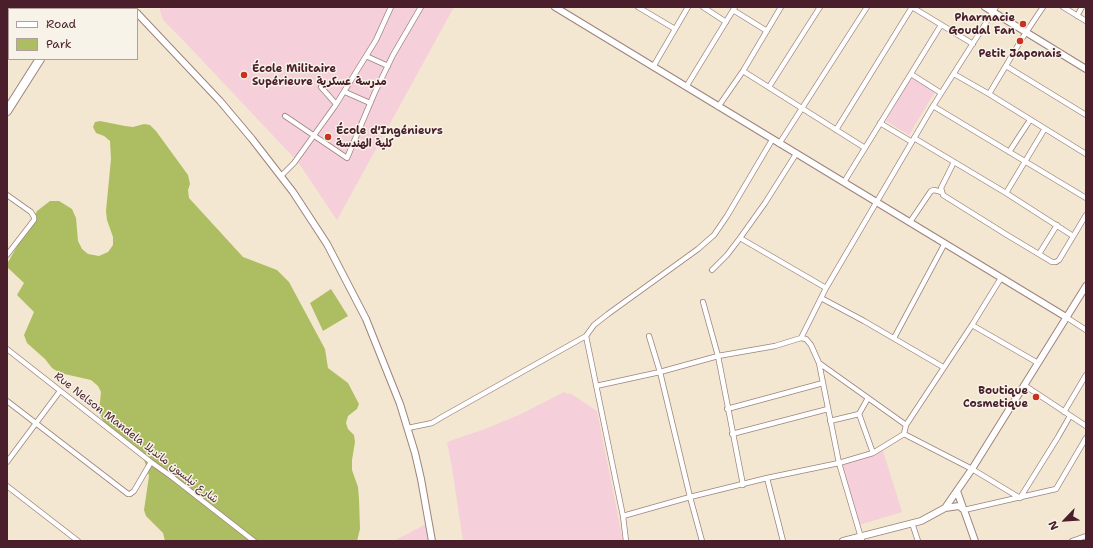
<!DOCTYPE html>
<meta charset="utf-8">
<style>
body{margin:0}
#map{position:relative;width:1093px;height:548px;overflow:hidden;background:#f3e7d1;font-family:"Shantell Sans",sans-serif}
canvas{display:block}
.frame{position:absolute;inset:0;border:8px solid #4a1f2b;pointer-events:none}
.legend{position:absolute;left:8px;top:8px;width:130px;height:52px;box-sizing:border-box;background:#f7f3e8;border:1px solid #b29e9c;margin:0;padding:5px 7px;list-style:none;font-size:12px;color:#4a1f2b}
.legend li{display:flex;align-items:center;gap:8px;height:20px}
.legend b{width:20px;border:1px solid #b29e9c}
.north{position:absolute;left:1045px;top:500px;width:40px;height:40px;-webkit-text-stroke:3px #f7f3e8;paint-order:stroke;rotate:245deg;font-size:11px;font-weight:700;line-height:16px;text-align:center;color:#4a1f2b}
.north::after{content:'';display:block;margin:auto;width:14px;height:18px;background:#4a1f2b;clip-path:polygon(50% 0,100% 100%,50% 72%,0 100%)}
</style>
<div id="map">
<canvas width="1093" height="548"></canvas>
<div class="frame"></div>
<ul class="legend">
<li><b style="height:5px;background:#fff"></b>Road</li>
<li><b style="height:11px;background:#adbe62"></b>Park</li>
</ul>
<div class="north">N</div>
</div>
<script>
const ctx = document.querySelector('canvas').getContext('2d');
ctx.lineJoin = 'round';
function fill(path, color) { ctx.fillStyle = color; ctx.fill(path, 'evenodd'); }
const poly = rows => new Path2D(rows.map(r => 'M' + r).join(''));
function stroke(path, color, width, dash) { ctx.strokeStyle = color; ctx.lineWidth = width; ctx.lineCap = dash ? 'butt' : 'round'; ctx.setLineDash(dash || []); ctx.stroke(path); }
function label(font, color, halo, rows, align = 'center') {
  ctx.font = font + ' "Shantell Sans","Playpen Sans Arabic",sans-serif'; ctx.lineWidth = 3; ctx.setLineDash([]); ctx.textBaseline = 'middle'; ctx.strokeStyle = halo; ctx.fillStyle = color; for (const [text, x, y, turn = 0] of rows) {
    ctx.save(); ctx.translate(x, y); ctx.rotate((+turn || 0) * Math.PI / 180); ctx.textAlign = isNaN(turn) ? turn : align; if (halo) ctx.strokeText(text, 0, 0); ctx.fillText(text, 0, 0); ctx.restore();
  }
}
const built = poly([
 [159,7,454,7,337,220,298,162,182,39,163,20],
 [912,76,936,90,909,135,886,121],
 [564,392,568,394,570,393,597,411,623,541,463,541,452,468,447,442,485,429,521,414],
 [883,451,902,512,859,525,840,464],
 [426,524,428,541,394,541]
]);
const green = poly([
 [100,121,125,126,133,127,144,124,150,125,156,131,188,175,190,184,188,190,189,198,243,257,277,270,289,282,325,349,328,368,348,383,359,404,357,409,348,416,346,423,348,429,354,435,355,442,352,460,352,470,358,487,359,499,360,529,357,541,165,541,163,533,146,516,144,510,149,476,143,456,137,448,111,430,103,421,99,412,101,392,98,386,91,380,60,373,52,368,45,359,27,343,24,335,34,312,17,295,24,283,7,267,7,264,37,211,50,201,59,201,72,209,76,218,78,241,82,249,88,254,99,256,108,252,113,245,113,237,107,220,106,211,111,159,110,141,104,136,96,133,93,127,95,122],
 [331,289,348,316,323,331,310,303]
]);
const street = poly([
 [638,7,675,29],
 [703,7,726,22],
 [1043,7,1023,37,989,94,1086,154],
 [1063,7,1086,21],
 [733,10,767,31],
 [1077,16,1082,7],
 [366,56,388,66],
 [1006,66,1086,115],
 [653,67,688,7],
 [743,71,865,148],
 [911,74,941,93],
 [954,74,989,94],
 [321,87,336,104],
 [686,87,735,7],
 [769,87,820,7],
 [345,92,370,103],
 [933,106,1086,198],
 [718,107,743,71,781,7],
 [285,116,347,158,375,92,393,55,421,7],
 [880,123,912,142],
 [836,130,912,7,973,44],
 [914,138,1006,193,1073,236],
 [779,144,867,7],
 [1009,152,1030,120],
 [954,162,941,188,943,195,1007,235,1052,262,1056,262,1059,260,1086,215],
 [281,176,294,163,335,106,376,40,391,7],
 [844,182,941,25],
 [1006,193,1044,130],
 [7,195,31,212,34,217,34,220,7,255],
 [910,222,931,191,934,190,942,192],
 [740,238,826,288],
 [1039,254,1057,225],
 [712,270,727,255,740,238,765,203,796,154],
 [1001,278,972,325,906,425,904,434,972,469,1020,498,1058,437,1070,416],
 [821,298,864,321,943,367],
 [703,302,718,356,743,485],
 [1066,317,1086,330],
 [972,325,1038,363],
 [586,336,623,516,626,541],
 [894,338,945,243],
 [7,349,151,462,172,477,254,541],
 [819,363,839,463,862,541],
 [1024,385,1086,426],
 [596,386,660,372,718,356,775,346,801,338],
 [868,398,859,414,873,453],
 [7,401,128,494,130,494,134,491,151,462],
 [727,409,823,383],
 [1064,412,1086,375],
 [830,421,859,414],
 [906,425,819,363,811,345,806,339,801,338,826,288,933,106,996,7],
 [408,428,432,423,442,417,586,336,594,325,608,314,698,249,714,235,727,216,772,140],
 [732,434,828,409],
 [7,462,60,391],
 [767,478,783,541],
 [7,486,78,541],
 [964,510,1056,489,1086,438],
 [623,516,690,497,660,372,649,336],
 [912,523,918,541],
 [702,541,690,497,767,478,839,463,873,453,904,434],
 [1072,541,1086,536]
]);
const secondary = poly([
 [131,7,133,9],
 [555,7,1066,317],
 [985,7,1086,69],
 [137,13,220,101,252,139,293,192,327,244,366,319,400,404,415,453,421,479,432,541],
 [957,491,963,508],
 [945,508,959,506,964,510,975,541],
 [843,541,921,521,945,508,972,469,1086,286]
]);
const highway = poly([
 [72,9,73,7],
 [7,111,40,59]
]);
const markers = [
 [1023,24,4,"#c8321e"],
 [1020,41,4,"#c8321e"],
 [244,75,4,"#c8321e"],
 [328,137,4,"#c8321e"],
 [1036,397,4,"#c8321e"]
];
const poiNames = [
 ["Pharmacie",1015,18],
 ["Goudal Fan",1015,31],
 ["Petit Japonais",1020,54,"center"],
 ["École Militaire",252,69,"left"],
 ["Supérieure مدرسة عسكرية",252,82,"left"],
 ["École d'Ingénieurs",336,131,"left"],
 ["كلية الهندسة",336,144,"left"],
 ["Boutique",1028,391],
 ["Cosmetique",1028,404]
];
const streetNames = [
 ["Rue Nelson Mandela شارع نيلسون مانديلا",136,438,38]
];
fill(built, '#f5cfda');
fill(green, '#adbe62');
stroke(street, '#9e837e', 6);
stroke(secondary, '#9e837e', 8);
stroke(highway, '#9e837e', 10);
stroke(street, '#fff', 4.5);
stroke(secondary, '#fff', 6);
stroke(highway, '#fff', 8);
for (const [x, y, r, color] of markers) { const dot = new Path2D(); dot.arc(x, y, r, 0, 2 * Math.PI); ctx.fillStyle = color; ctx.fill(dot); stroke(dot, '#f7f3e8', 1.5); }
label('bold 11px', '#4a1f2b', '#f7f3e8', poiNames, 'right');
label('11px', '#4a1f2b', '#f7f3e8', streetNames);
</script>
